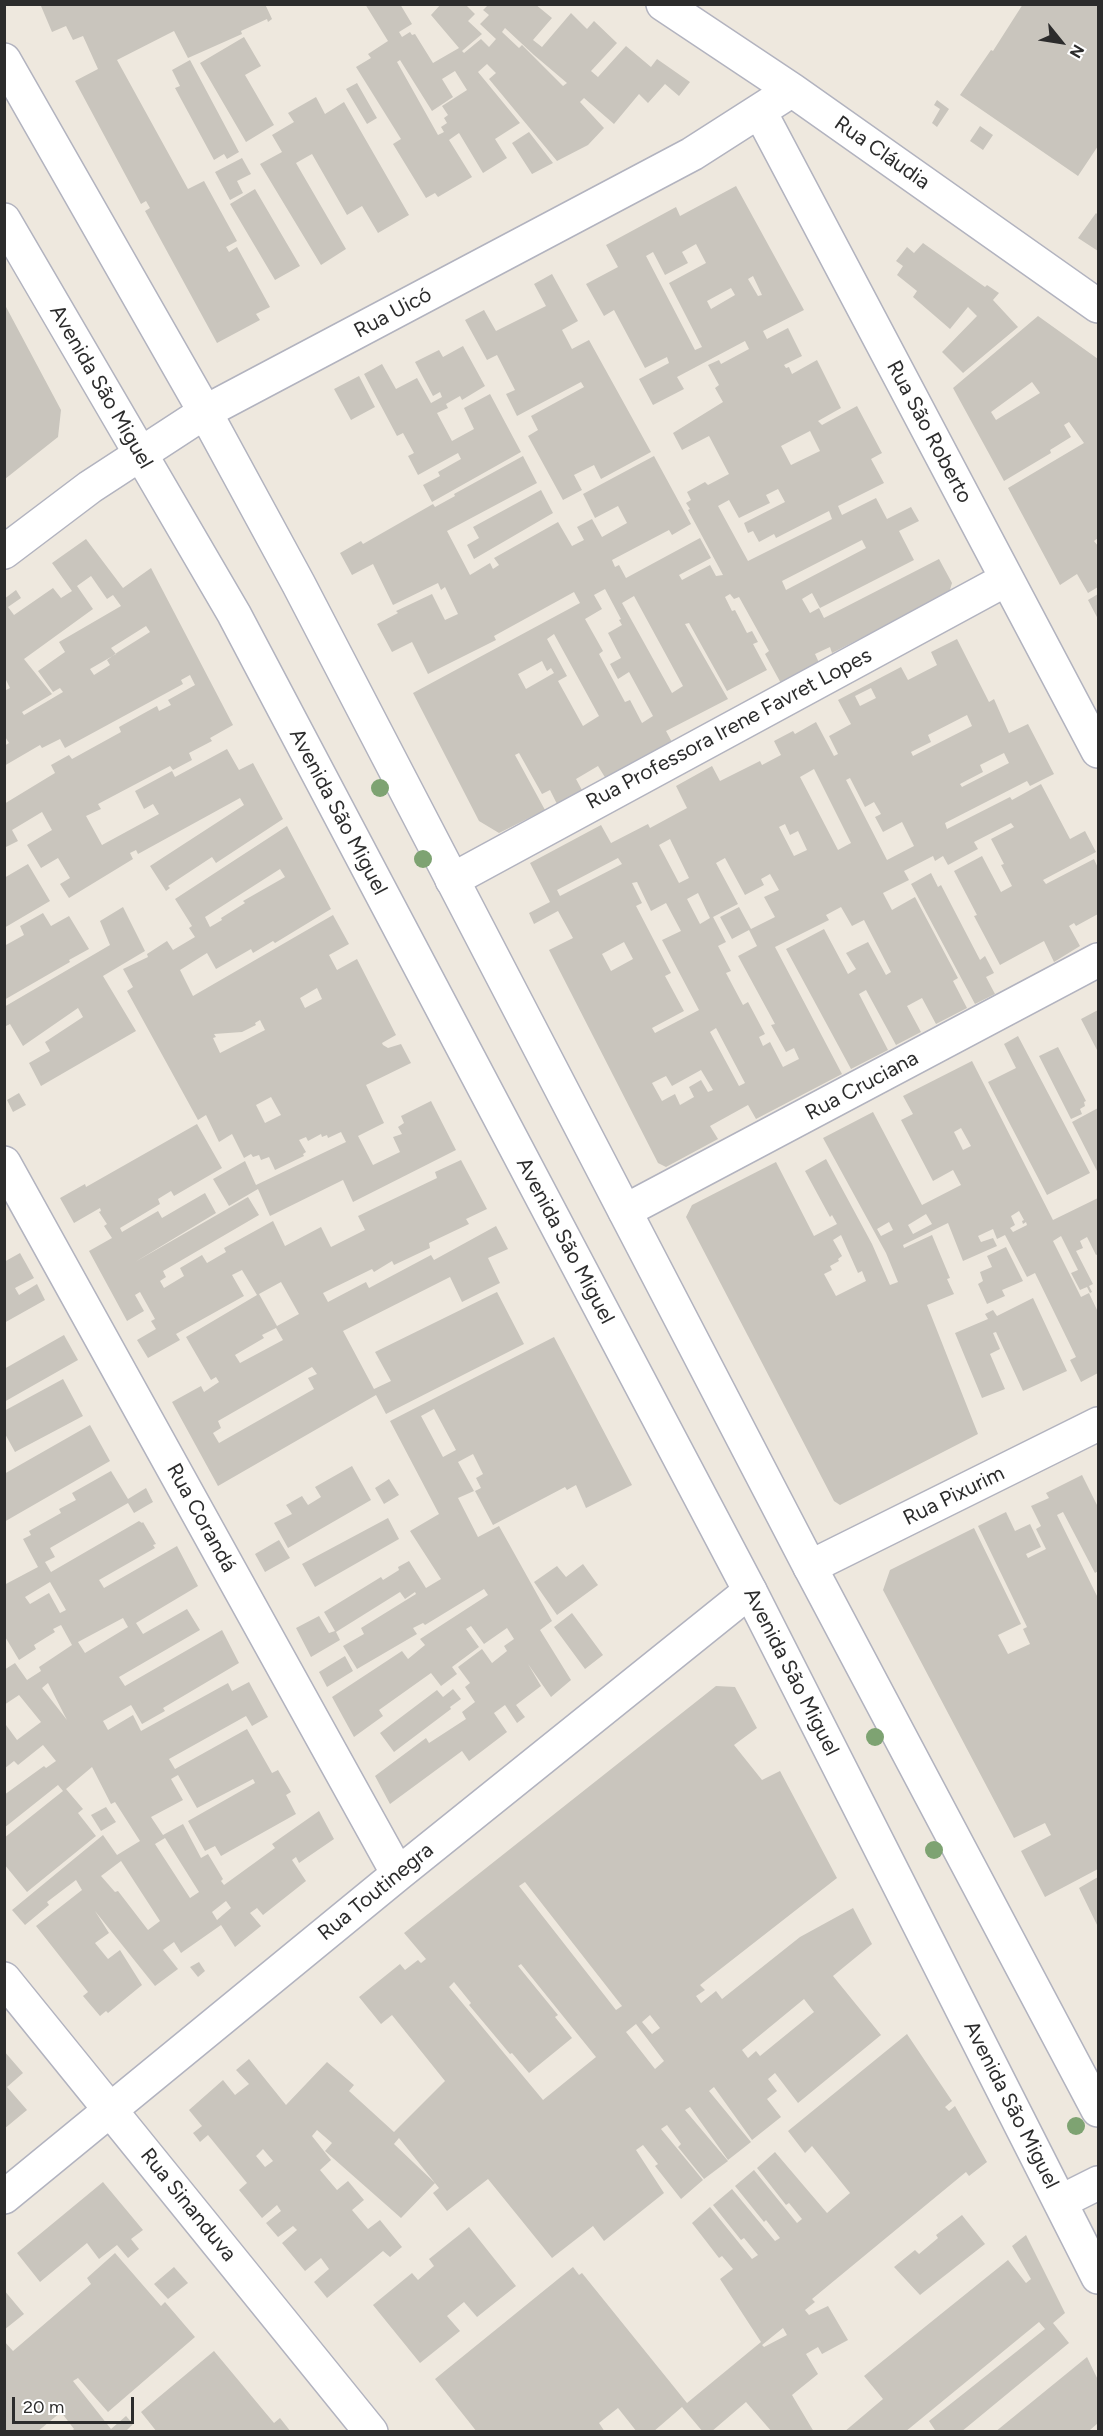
<!DOCTYPE html>
<meta charset="utf-8">
<style>
body{margin:0}
#map{position:relative;width:1103px;height:2436px;overflow:hidden;background:#eee8de;font-family:Figtree,sans-serif}
canvas{display:block}
.frame{position:absolute;inset:0;border:6px solid #2c2c2c;pointer-events:none}
.north{position:absolute;left:1031px;top:12px;width:60px;height:60px;-webkit-text-stroke:4px #fff;paint-order:stroke;rotate:120deg;font-size:16px;font-weight:700;line-height:24px;text-align:center;color:#2c2c2c}
.north::after{content:'';display:block;margin:auto;width:21px;height:27px;background:#2c2c2c;clip-path:polygon(50% 0,100% 100%,50% 72%,0 100%)}
.scale{position:absolute;left:12px;top:2397px;width:122px;height:27px;box-sizing:border-box;border:3px solid #2c2c2c;border-top:0;padding-left:8px;font-size:18px;line-height:21px;white-space:nowrap;color:#2c2c2c;-webkit-text-stroke:4px #fff;paint-order:stroke}
</style>
<div id="map">
<canvas width="1103" height="2436"></canvas>
<div class="frame"></div>
<div class="north">N</div>
<div class="scale">20 m</div>
</div>
<script>
const ctx = document.querySelector('canvas').getContext('2d');
ctx.lineJoin = 'round';
function fill(path, color) { ctx.fillStyle = color; ctx.fill(path, 'evenodd'); }
const poly = rows => new Path2D(rows.map(r => 'M' + r).join(''));
function stroke(path, color, width, dash) { ctx.strokeStyle = color; ctx.lineWidth = width; ctx.lineCap = dash ? 'butt' : 'round'; ctx.setLineDash(dash || []); ctx.stroke(path); }
function label(font, color, halo, rows, align = 'center') {
  ctx.font = font + ' Figtree,sans-serif'; ctx.lineWidth = 6; ctx.setLineDash([]); ctx.textBaseline = 'middle'; ctx.strokeStyle = halo; ctx.fillStyle = color; for (const [text, x, y, turn = 0] of rows) {
    ctx.save(); ctx.translate(x, y); ctx.rotate((+turn || 0) * Math.PI / 180); ctx.textAlign = isNaN(turn) ? turn : align; if (halo) ctx.strokeText(text, 0, 0); ctx.fillText(text, 0, 0); ctx.restore();
  }
}
const building = poly([
 [45,4,265,4,272,19,268,22,267,19,241,31,242,34,188,58,174,31,117,60,188,189,204,181,237,241,226,247,229,252,237,247,270,307,256,314,260,320,217,343,145,211,150,208,146,201,141,204,75,81,98,69,83,36,73,40,66,26,52,32,41,6],
 [365,4,400,4,412,24,399,32,402,37,410,32,412,35,415,34,433,63,459,48,431,15,441,4,465,4,475,14,468,21,482,34,462,51,464,53,481,39,489,47,496,39,480,24,489,15,483,10,489,4,535,4,552,18,533,40,542,47,571,13,587,29,594,21,617,43,591,71,598,77,626,46,651,67,657,59,690,82,679,96,665,84,648,103,639,94,614,124,584,98,580,102,604,128,588,145,557,161,489,79,496,73,487,64,478,72,520,123,495,139,507,158,483,173,459,133,449,140,472,177,438,197,435,193,426,198,393,144,401,139,356,67,371,58,368,54,388,41],
 [505,28,534,55,567,83,563,86,522,45,519,48,502,32],
 [400,60,432,111,453,97,442,79,455,71,467,90,442,106,448,115,444,118,447,123,441,127,444,132,438,135,397,62],
 [1023,4,1098,4,1098,146,1078,176,960,95,991,50,993,51],
 [244,37,261,66,245,75,274,125,246,142,200,63],
 [190,60,239,152,227,159,224,154,214,160,175,88,180,86,172,70],
 [357,83,377,118,367,124,346,89],
 [316,97,325,114,344,102,409,215,378,233,362,206,347,215,312,154,296,163,346,249,321,265,260,164,282,152,272,135,294,122,288,113],
 [937,100,949,109,937,127,932,123,940,109,934,105],
 [980,126,993,135,983,150,970,141],
 [529,132,553,163,532,174,512,143],
 [242,158,251,174,237,181,243,193,230,200,215,172],
 [736,186,804,310,763,331,767,339,788,328,802,356,784,365,786,368,789,367,792,374,817,360,841,408,818,421,822,425,857,406,882,453,871,459,884,483,838,506,842,515,876,498,887,519,911,507,919,521,899,531,914,560,820,608,812,593,802,599,810,613,819,608,824,618,939,559,952,583,946,603,899,627,895,621,832,653,830,647,815,654,821,667,783,687,765,654,769,651,739,597,734,599,730,594,725,597,732,611,735,610,747,633,752,631,758,642,753,644,767,670,727,691,689,623,685,624,728,699,666,731,673,744,606,779,598,766,576,779,583,792,557,804,550,790,542,794,519,753,515,755,545,810,499,833,479,821,413,693,580,603,574,592,494,636,496,640,428,674,412,642,392,652,377,624,398,613,396,611,432,594,445,620,458,614,445,587,441,590,438,583,393,605,373,564,352,575,340,553,361,541,363,544,433,504,435,507,455,496,454,494,523,456,537,483,447,531,470,575,490,563,493,569,499,565,494,558,558,522,572,546,584,540,577,527,592,519,602,537,627,523,618,506,595,518,583,494,654,456,691,524,672,535,669,530,612,560,615,567,619,565,626,578,700,538,711,558,679,575,682,580,710,565,716,576,723,575,688,510,690,509,686,503,691,500,687,492,705,482,708,485,729,474,709,436,682,450,673,433,723,402,715,388,719,385,708,365,719,360,721,364,749,349,745,341,677,377,684,389,653,405,639,379,669,363,667,357,645,368,614,310,604,316,586,284,618,267,606,245,676,207,680,216],
 [696,244,706,263,669,283,702,347,695,350,646,256,653,252,665,275,688,263,682,252],
 [753,276,762,295,758,296,748,279],
 [731,288,735,295,711,309,707,301],
 [810,431,820,451,791,465,781,446],
 [778,489,785,502,744,523,748,533,753,531,759,542,774,534,776,538,829,511,832,519,748,561,718,506,729,500,739,518,770,503,766,495],
 [862,540,866,548,786,590,782,581],
 [605,589,621,619,619,620,622,625,608,633,621,658,610,664,618,679,629,672,653,716,642,723,630,700,625,702,599,654,603,651,585,619,602,609,594,595],
 [634,596,683,686,672,693,622,603],
 [554,634,599,716,583,726,558,681,567,676,547,639],
 [542,661,547,671,551,668,554,673,526,689,518,674],
 [255,189,300,266,275,280,230,204],
 [1096,213,1098,215,1098,251,1078,238],
 [923,243,985,287,987,285,999,293,993,300,1018,327,963,373,942,352,977,316,968,307,950,329,913,297,917,291,897,275,903,266,896,261,907,247,914,253],
 [552,274,578,321,562,330,572,349,589,340,651,452,601,479,594,465,574,475,582,490,563,500,528,436,538,430,531,416,584,387,581,382,517,416,506,394,515,390,497,355,487,360,465,320,484,310,496,331,546,306,534,284],
 [5,305,61,410,58,437,5,479],
 [1038,316,1098,359,1098,538,1094,541,1098,546,1098,587,1088,593,1077,574,1060,585,1008,488,1084,443,1069,422,1064,425,1071,437,1050,450,1051,453,1004,481,953,388],
 [1032,382,1040,393,996,420,991,412],
 [463,346,485,386,462,400,460,396,446,404,448,408,437,413,452,441,474,429,464,408,490,394,521,452,432,502,423,485,440,476,438,472,461,459,458,453,418,475,408,456,414,453,403,433,397,436,364,374,382,364,396,389,417,378,431,403,442,397,440,392,433,396,415,362,439,350,443,357],
 [359,376,375,407,351,420,334,389],
 [541,490,553,513,474,559,467,545,479,538,473,527],
 [86,539,123,588,151,568,233,725,210,738,212,741,189,753,192,760,173,770,170,766,98,804,101,809,86,816,102,845,159,814,153,804,144,809,135,791,172,771,175,777,227,749,239,770,253,763,283,819,216,863,212,857,168,886,170,888,166,891,150,866,244,805,240,798,138,854,136,850,130,853,133,859,69,898,60,884,70,878,58,858,41,868,27,845,52,830,42,812,12,830,18,841,4,848,4,804,55,773,51,765,69,755,72,759,121,732,119,727,157,706,159,711,171,705,168,700,195,685,190,675,181,680,183,684,65,748,60,739,42,748,40,745,4,766,4,746,9,743,4,735,4,691,10,688,6,680,4,681,4,599,16,590,21,598,8,607,14,615,53,588,61,598,72,591,52,563],
 [91,576,107,599,113,595,121,606,59,642,65,652,38,671,53,692,60,688,63,692,24,715,22,712,52,694,24,659,93,609,77,586],
 [146,626,150,632,118,652,107,660,110,665,94,675,90,669,116,654,111,648],
 [1098,594,1098,619,1088,600],
 [957,639,989,702,994,699,1009,733,1028,724,1054,774,1030,786,1027,781,945,823,947,829,1010,797,1012,800,1041,784,1070,839,1085,831,1096,852,1043,880,1046,884,1094,859,1098,868,1098,914,1076,926,1074,923,1069,926,1080,946,1054,962,1044,941,1000,965,974,916,977,915,954,871,982,856,1001,892,1012,886,1001,865,1004,864,991,839,1014,827,1011,823,974,842,978,849,948,865,943,856,935,861,933,856,904,871,909,880,883,893,892,910,915,897,958,978,953,981,967,1008,936,1024,922,998,909,1005,907,1006,921,1032,896,1045,866,990,859,994,888,1050,851,1069,786,949,824,929,848,974,856,969,846,953,868,942,886,975,891,972,864,920,852,926,841,907,826,915,829,920,775,947,842,1074,756,1119,748,1105,710,1126,718,1139,666,1167,658,1163,549,950,573,938,558,911,534,924,529,913,550,902,530,863,601,825,611,843,648,824,650,828,687,808,676,786,712,766,720,781,760,761,762,765,781,755,774,741,793,731,795,734,816,722,834,756,838,754,829,736,851,724,838,700,901,667,908,680,937,665,931,652],
 [871,688,876,698,860,706,855,696],
 [967,715,972,726,913,756,911,752,931,742,928,735],
 [1004,753,1009,763,962,787,960,784,983,772,980,765],
 [814,769,851,843,838,850,800,777],
 [850,778,865,807,874,802,881,814,875,817,883,832,902,822,914,846,887,860,846,780],
 [785,824,790,835,798,831,807,850,794,856,779,827],
 [670,839,689,878,679,883,659,845],
 [618,858,622,864,560,896,557,890],
 [725,858,745,895,764,885,761,879,770,874,779,890,764,897,775,917,751,929,739,907,720,917,732,939,749,930,757,946,738,956,775,1024,771,1025,786,1052,794,1048,799,1059,783,1067,770,1042,763,1046,759,1037,765,1034,748,1002,743,1005,726,973,731,971,718,946,726,942,713,917,738,904,716,863],
 [637,882,651,911,666,903,681,931,662,940,699,1010,655,1033,652,1028,684,1011,665,976,671,973,636,906,642,903,632,883],
 [698,893,710,918,700,924,687,899],
 [624,942,633,959,611,971,602,954],
 [716,1028,745,1083,739,1086,710,1032],
 [701,1070,713,1090,708,1092,701,1080,689,1087,694,1097,680,1105,675,1094,662,1101,652,1083,666,1076,672,1086],
 [287,826,331,909,275,943,273,941,253,953,251,949,216,969,207,953,180,970,193,996,333,915,349,944,329,955,337,970,357,959,396,1035,382,1043,383,1045,388,1048,401,1044,411,1063,366,1085,384,1123,358,1136,373,1165,400,1152,393,1137,402,1134,398,1127,404,1123,401,1116,431,1101,456,1150,353,1202,343,1180,270,1216,258,1189,229,1206,213,1179,245,1161,256,1185,346,1142,341,1132,328,1138,327,1135,322,1137,321,1134,308,1141,306,1137,299,1140,306,1152,303,1154,304,1156,275,1170,269,1157,261,1160,259,1155,253,1157,251,1154,244,1158,232,1134,219,1142,206,1115,198,1120,127,991,133,987,123,969,148,957,147,954,167,941,173,950,195,937,189,928,192,926,175,899],
 [280,869,285,877,243,901,245,903,221,918,222,920,210,927,205,917],
 [317,988,322,999,305,1008,300,998],
 [260,1020,265,1030,220,1053,213,1038,216,1037,214,1034,242,1032,256,1025,255,1023],
 [271,1097,281,1115,265,1123,256,1105],
 [28,864,50,901,4,928,4,878],
 [931,873,938,887,941,885,980,960,985,956,994,973,986,977,995,994,975,1004,911,884],
 [123,907,145,951,103,976,136,1031,41,1086,29,1063,50,1051,45,1042,83,1017,78,1008,23,1046,10,1024,4,1027,4,1007,110,945,100,921],
 [43,913,51,926,69,916,89,949,69,960,70,962,4,1000,4,946,24,935,20,926],
 [1098,1010,1098,1052,1081,1019],
 [1018,1036,1090,1173,1047,1195,988,1082,1016,1068,1004,1044],
 [1058,1047,1086,1101,1084,1102,1085,1106,1080,1109,1082,1114,1071,1119,1039,1056],
 [972,1061,1053,1220,1098,1198,1098,1254,1096,1255,1087,1237,1080,1241,1083,1248,1076,1251,1093,1284,1089,1286,1092,1292,1090,1293,1087,1287,1080,1290,1071,1273,1078,1270,1061,1236,1053,1241,1081,1297,1089,1293,1098,1312,1098,1373,1081,1382,1070,1360,1076,1357,1035,1273,1027,1277,1005,1235,997,1239,993,1229,978,1236,981,1242,993,1238,997,1246,963,1261,948,1223,903,1245,904,1248,932,1235,950,1278,947,1279,954,1294,927,1305,978,1434,840,1505,834,1501,686,1217,692,1205,776,1162,814,1236,837,1224,832,1215,830,1217,805,1171,826,1159,872,1244,890,1285,898,1282,886,1253,823,1138,873,1112,922,1205,961,1185,953,1170,933,1181,901,1120,913,1114,903,1096],
 [961,1128,971,1146,963,1150,954,1132],
 [1019,1211,1024,1220,1022,1221,1023,1224,1026,1222,1027,1225,1013,1232,1010,1228,1015,1225,1011,1216],
 [926,1214,932,1224,913,1234,908,1225],
 [889,1222,893,1230,881,1236,877,1229],
 [841,1235,858,1273,862,1271,866,1281,836,1296,824,1274,832,1270,830,1266,839,1261,838,1259,842,1256,833,1240],
 [19,1093,26,1105,13,1112,7,1100],
 [1098,1108,1098,1173,1072,1122],
 [197,1124,222,1168,174,1196,171,1191,158,1199,160,1204,120,1228,122,1232,158,1211,162,1218,205,1193,216,1213,135,1262,248,1197,259,1215,163,1271,166,1277,160,1281,164,1288,184,1276,180,1268,202,1255,207,1263,226,1252,224,1248,273,1221,285,1246,321,1227,331,1247,365,1230,358,1216,437,1178,435,1172,461,1160,487,1209,466,1219,469,1224,429,1243,430,1248,394,1265,392,1261,374,1272,372,1269,323,1293,328,1302,366,1282,369,1288,431,1255,434,1260,496,1226,508,1249,488,1258,500,1283,462,1302,450,1277,343,1331,374,1389,391,1381,375,1352,497,1292,524,1344,386,1414,376,1395,218,1486,172,1402,201,1386,204,1392,219,1382,216,1377,211,1380,186,1337,257,1295,242,1270,232,1275,244,1296,176,1334,180,1340,148,1358,137,1340,156,1329,151,1321,155,1319,140,1292,135,1295,144,1311,127,1321,89,1251,112,1238,104,1226,107,1224,99,1212,101,1211,100,1208,74,1223,60,1198,85,1184,86,1187],
 [281,1282,299,1314,277,1326,259,1294],
 [276,1328,283,1340,240,1363,235,1355,264,1338,262,1335],
 [312,1367,317,1374,308,1378,314,1389,219,1443,213,1433,221,1428,218,1421],
 [1006,1247,1023,1281,1002,1290,1005,1296,987,1304,978,1284,983,1281,980,1272,992,1267,987,1256],
 [20,1253,34,1278,15,1288,19,1295,37,1284,45,1300,4,1323,4,1262],
 [1033,1298,1067,1371,1023,1391,996,1332,993,1333,1000,1349,990,1354,1005,1389,982,1398,955,1333,988,1319,985,1314,993,1310,997,1316],
 [64,1335,78,1360,4,1402,4,1369],
 [554,1337,632,1485,586,1508,576,1485,567,1490,565,1487,493,1525,475,1491,481,1488,476,1478,483,1474,473,1454,458,1462,474,1491,458,1498,478,1537,499,1526,552,1621,540,1630,571,1680,551,1697,528,1664,541,1686,516,1705,525,1717,517,1723,505,1705,494,1713,507,1732,469,1761,462,1751,390,1804,375,1776,426,1738,429,1743,466,1719,462,1712,475,1702,465,1687,470,1683,458,1667,482,1649,492,1663,507,1651,504,1646,514,1639,507,1628,484,1644,471,1626,466,1629,479,1647,452,1667,457,1674,441,1686,431,1673,379,1710,383,1716,354,1737,332,1697,402,1651,408,1659,425,1645,420,1639,488,1595,484,1589,425,1625,423,1623,413,1628,417,1634,357,1669,343,1646,364,1634,361,1628,416,1594,415,1592,405,1599,400,1592,336,1632,340,1640,311,1657,296,1628,319,1616,329,1633,335,1631,324,1612,381,1577,383,1580,399,1570,398,1567,409,1561,426,1588,441,1579,410,1531,439,1514,390,1421],
 [434,1409,456,1450,443,1457,421,1416],
 [63,1379,83,1416,15,1452,4,1432,4,1411],
 [90,1425,110,1461,4,1522,4,1474],
 [352,1466,371,1500,288,1548,274,1523,292,1514,286,1505,302,1496,308,1505,321,1497,315,1487],
 [111,1471,128,1499,146,1488,153,1502,134,1513,128,1503,50,1548,55,1557,45,1562,51,1572,139,1521,142,1523,143,1522,156,1544,153,1545,155,1548,99,1580,104,1588,177,1546,198,1586,136,1623,143,1634,187,1609,200,1630,119,1677,125,1686,222,1630,239,1663,163,1708,165,1711,142,1724,131,1705,103,1721,108,1730,133,1715,141,1731,228,1683,232,1691,249,1682,268,1717,252,1726,246,1716,169,1759,175,1769,247,1729,272,1773,278,1770,291,1792,286,1795,296,1814,221,1856,215,1846,205,1851,188,1821,255,1783,253,1779,197,1808,178,1775,171,1779,183,1800,151,1817,163,1835,183,1824,201,1858,208,1854,223,1879,221,1881,224,1885,275,1848,272,1844,319,1811,334,1839,299,1863,296,1857,292,1860,306,1881,263,1915,257,1908,250,1913,261,1926,235,1947,221,1925,181,1953,174,1942,163,1950,178,1969,155,1986,95,1911,109,1933,95,1943,108,1959,120,1950,142,1985,108,2013,106,2011,100,2016,83,1996,88,1992,36,1926,82,1890,76,1880,47,1902,49,1905,25,1925,12,1910,103,1835,117,1855,140,1841,115,1802,111,1804,92,1767,66,1789,83,1809,78,1813,96,1836,27,1892,4,1864,4,1838,63,1791,58,1785,4,1828,4,1795,44,1766,46,1768,56,1761,43,1745,18,1765,14,1761,4,1769,4,1727,6,1725,17,1740,41,1722,19,1695,4,1705,4,1670,15,1663,27,1680,41,1671,39,1667,72,1645,61,1625,53,1629,55,1632,34,1645,36,1649,19,1660,4,1635,4,1585,38,1567,23,1539,31,1535,29,1531,61,1513,59,1509,76,1500,72,1493],
 [50,1582,66,1610,60,1613,49,1593,30,1604,25,1597],
 [123,1618,128,1627,85,1653,78,1642],
 [48,1683,67,1720,42,1688],
 [165,1838,199,1892,190,1898,155,1844],
 [121,1861,160,1921,148,1930,118,1891,115,1892,101,1876],
 [226,1901,231,1908,217,1920,212,1912],
 [1082,1475,1098,1507,1098,1571,1095,1573,1063,1512,1057,1515,1098,1598,1098,1869,1045,1897,1021,1851,1051,1835,1045,1823,1014,1838,883,1590,890,1570,974,1528,1021,1624,998,1635,1008,1654,1030,1644,1023,1629,1027,1627,978,1526,1006,1512,1015,1531,1030,1524,1041,1547,1026,1554,1028,1558,1046,1549,1036,1529,1041,1526,1031,1506,1049,1498,1046,1493],
 [389,1479,399,1495,384,1504,375,1488],
 [388,1518,399,1539,315,1587,302,1564],
 [279,1540,290,1558,265,1572,255,1554],
 [583,1564,598,1585,557,1615,534,1582,557,1566,566,1577],
 [572,1613,603,1655,585,1669,554,1627],
 [345,1656,353,1671,327,1687,319,1672],
 [716,1686,735,1687,757,1728,734,1745,762,1780,780,1771,837,1878,700,1985,705,1990,696,1996,701,2003,716,1991,722,1999,800,1937,853,1908,872,1944,833,1976,881,2035,798,2103,775,2073,768,2079,777,2091,767,2099,781,2117,752,2140,714,2087,709,2091,751,2142,728,2160,690,2107,685,2110,728,2161,704,2179,678,2147,681,2144,667,2125,661,2129,703,2180,681,2199,655,2166,658,2164,643,2145,636,2150,664,2193,604,2241,593,2226,552,2258,488,2179,447,2211,433,2193,439,2188,399,2138,394,2144,435,2183,401,2218,325,2151,332,2143,317,2130,312,2136,331,2160,320,2170,337,2190,348,2181,364,2200,352,2210,368,2229,380,2220,402,2247,390,2257,383,2251,327,2298,314,2282,329,2269,321,2258,305,2271,282,2243,297,2230,293,2226,278,2237,266,2223,281,2211,277,2205,262,2218,239,2190,247,2183,208,2135,200,2142,193,2133,202,2126,189,2110,223,2080,235,2095,249,2084,236,2070,249,2059,286,2105,327,2062,354,2085,349,2091,394,2132,445,2081,392,2015,381,2024,359,1997,400,1964,405,1970,418,1960,421,1963,426,1959,404,1933],
 [525,1882,622,2006,616,2010,519,1886],
 [521,1964,596,2057,543,2100,449,1987,454,1982,471,2003,469,2005,510,2054,512,2053,529,2073,572,2038,555,2017,558,2015,518,1966],
 [804,1999,814,2012,760,2056,756,2051,748,2058,742,2050],
 [650,2015,660,2028,652,2034,642,2022],
 [636,2024,664,2061,655,2069,626,2032],
 [263,2149,273,2161,265,2167,256,2156],
 [453,1689,461,1699,450,1707,451,1709,394,1752,380,1733,437,1690,443,1697],
 [106,1807,116,1822,101,1831,91,1815],
 [1098,1877,1098,1927,1079,1888],
 [199,1962,205,1971,198,1977,190,1967],
 [907,2034,952,2101,945,2107,949,2111,955,2106,987,2162,969,2176,966,2172,812,2299,815,2302,805,2310,809,2315,828,2306,848,2340,822,2354,818,2347,806,2354,818,2374,792,2395,814,2432,772,2432,746,2402,711,2432,703,2432,682,2407,653,2432,637,2432,618,2408,599,2423,605,2432,477,2432,435,2379,573,2267,579,2275,582,2273,687,2403,761,2342,720,2279,733,2269,722,2256,719,2258,692,2223,710,2207,752,2259,758,2255,744,2238,741,2240,713,2205,732,2189,775,2241,780,2238,766,2220,764,2222,735,2186,754,2170,797,2223,802,2219,789,2203,786,2205,757,2168,775,2152,827,2213,850,2193,812,2146,805,2153,788,2131],
 [783,2328,787,2335,764,2347,762,2345],
 [4,2051,23,2073,7,2087,27,2110,4,2129],
 [103,2182,143,2230,131,2239,139,2249,128,2258,117,2245,99,2259,87,2243,40,2282,17,2253],
 [962,2215,985,2244,920,2295,894,2267,915,2250,919,2254,938,2238,936,2235],
 [469,2227,516,2286,477,2317,464,2302,447,2316,460,2331,420,2363,373,2305,412,2273,418,2280,434,2266,429,2259],
 [1026,2235,1065,2313,1053,2323,1069,2343,961,2432,935,2430,929,2421,1045,2329,1039,2322,905,2432,844,2432,883,2399,864,2376,1008,2260,1026,2283,1031,2279,1012,2246],
 [115,2253,161,2306,165,2302,195,2337,108,2412,78,2378,73,2381,111,2429,126,2416,133,2424,127,2430,129,2432,71,2432,74,2429,61,2412,37,2432,4,2432,4,2341,13,2351,91,2284,87,2278],
 [174,2267,188,2283,168,2299,154,2284],
 [4,2290,24,2314,4,2330],
 [214,2351,274,2423,280,2418,291,2432,157,2432,141,2412],
 [1087,2357,1098,2380,1098,2423,1090,2430,1092,2432,995,2432]
]);
const street = poly([
 [663,4,792,90,1098,306],
 [760,112,1098,751],
 [4,552,90,487,205,412,692,154,792,90],
 [452,880,1007,579],
 [4,1163,398,1874],
 [625,1211,1098,960],
 [810,1567,1098,1424],
 [4,1979,371,2432],
 [4,2197,398,1874,750,1591]
]);
const secondary = poly([
 [4,60,205,412,298,583,810,1567,1098,2110],
 [4,220,234,614,750,1591,1098,2277],
 [1060,2202,1098,2183]
]);
const trees = [
 [380,788],
 [423,859],
 [875,1737],
 [934,1850],
 [1076,2126]
];
const streetNames = [
 ["Rua Cláudia",882,153,35],
 ["Rua Uicó",393,313,-28],
 ["Avenida São Miguel",101,387,60],
 ["Rua São Roberto",929,432,62],
 ["Rua Professora Irene Favret Lopes",729,729,-28],
 ["Avenida São Miguel",338,812,62],
 ["Rua Cruciana",862,1086,-28],
 ["Avenida São Miguel",565,1241,62],
 ["Rua Pixurim",954,1496,-26],
 ["Rua Corandá",201,1518,61],
 ["Avenida São Miguel",791,1672,63],
 ["Rua Toutinegra",376,1892,-39],
 ["Avenida São Miguel",1011,2105,63],
 ["Rua Sinanduva",188,2205,51]
];
fill(building, '#c9c5bd');
stroke(street, '#b2b3bf', 36);
stroke(secondary, '#b2b3bf', 36);
stroke(street, '#fff', 33);
stroke(secondary, '#fff', 33);
ctx.fillStyle = '#7ea372';
for (const [x, y] of trees) { ctx.beginPath(); ctx.arc(x, y, 9, 0, 2 * Math.PI); ctx.fill(); }
label('21px', '#2c2c2c', '#fff', streetNames);
</script>
